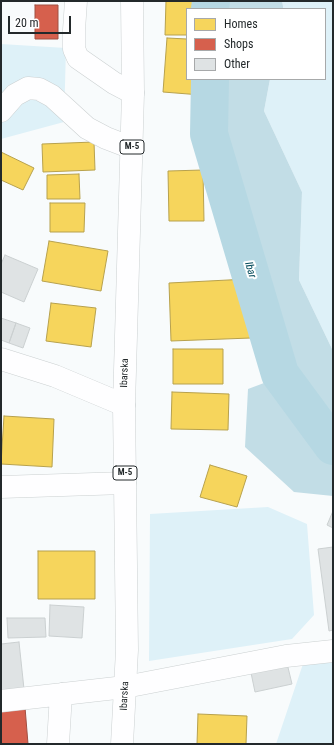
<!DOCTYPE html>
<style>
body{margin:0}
#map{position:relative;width:334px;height:745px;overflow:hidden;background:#f8fbfc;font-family:"Roboto Condensed",sans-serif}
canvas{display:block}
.frame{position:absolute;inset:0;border:2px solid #23292b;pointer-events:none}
.legend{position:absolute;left:186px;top:8px;width:140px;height:72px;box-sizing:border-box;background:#fff;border:1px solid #a7a9aa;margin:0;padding:5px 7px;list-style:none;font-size:12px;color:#23292b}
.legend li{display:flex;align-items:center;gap:8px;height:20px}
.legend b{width:20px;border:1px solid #a7a9aa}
.scale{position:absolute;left:8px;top:16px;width:63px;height:18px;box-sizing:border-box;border:2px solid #23292b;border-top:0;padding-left:5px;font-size:12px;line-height:14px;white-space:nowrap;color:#23292b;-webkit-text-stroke:3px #fff;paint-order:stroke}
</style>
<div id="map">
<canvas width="334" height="745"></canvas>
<div class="frame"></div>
<ul class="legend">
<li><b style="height:11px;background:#f6d55c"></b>Homes</li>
<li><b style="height:11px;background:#d6604d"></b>Shops</li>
<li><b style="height:11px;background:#dfe3e4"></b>Other</li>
</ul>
<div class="scale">20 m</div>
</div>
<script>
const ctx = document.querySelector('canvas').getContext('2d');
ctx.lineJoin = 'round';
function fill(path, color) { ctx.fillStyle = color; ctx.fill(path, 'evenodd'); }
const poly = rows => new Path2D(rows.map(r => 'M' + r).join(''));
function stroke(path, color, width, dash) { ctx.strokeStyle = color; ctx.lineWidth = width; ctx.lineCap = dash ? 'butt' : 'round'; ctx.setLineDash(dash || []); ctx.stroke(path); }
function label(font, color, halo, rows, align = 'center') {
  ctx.font = font + ' "Roboto Condensed",sans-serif'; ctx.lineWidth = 4; ctx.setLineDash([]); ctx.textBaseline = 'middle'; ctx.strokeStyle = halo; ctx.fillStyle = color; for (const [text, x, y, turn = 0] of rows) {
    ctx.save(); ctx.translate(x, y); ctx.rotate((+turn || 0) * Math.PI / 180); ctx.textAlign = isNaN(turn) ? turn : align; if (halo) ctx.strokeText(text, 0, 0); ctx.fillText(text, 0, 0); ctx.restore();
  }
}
const green = poly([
 [282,1,333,1,333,351,299,280,302,192,264,111,270,79,325,79,325,9,283,9,283,6],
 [1,44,66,48,64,122,1,139],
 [268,507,307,524,314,615,292,639,149,661,150,514],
 [306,655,333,656,333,744,276,744]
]);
const forest = poly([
 [223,1,282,1,283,6,283,9,222,9],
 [220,79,270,79,264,111,302,192,299,280,333,351,333,429,287,369,218,135],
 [272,380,333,464,333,496,294,492,245,447,248,389]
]);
const homes = poly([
 [166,1,195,1,194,9,187,9,187,35,165,35,166,1],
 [167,38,187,39,187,79,202,79,201,95,163,92,167,38],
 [94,142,95,170,43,172,42,144,94,142],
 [1,152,34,168,23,190,1,180,1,152],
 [203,170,204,221,169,221,168,171,203,170],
 [79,174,80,199,47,199,47,175,79,174],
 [50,203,85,203,84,232,50,232,50,203],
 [49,241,108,251,101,291,42,281,49,241],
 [248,279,251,338,171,341,169,283,248,279],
 [51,303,96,308,91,347,46,341,51,303],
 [173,349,223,349,223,384,173,384,173,349],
 [172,392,229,394,228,430,171,429,172,392],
 [4,416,54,419,52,467,1,464,4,416],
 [210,465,247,476,237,507,200,497,210,465],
 [38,551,95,551,95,599,38,599,38,551],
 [198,714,247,716,246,744,197,744,198,714]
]);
const shops = poly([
 [35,5,58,5,58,39,35,39,35,5],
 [25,707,28,744,1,744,1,709,25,707]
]);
const river = poly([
 [210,9,211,1],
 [210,79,209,134,280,374,333,446]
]);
const building = poly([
 [5,255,38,269,24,302,1,292,1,264,5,255],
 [1,318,16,323,9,343,1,340,1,318],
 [16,323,30,328,23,348,9,343,16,323],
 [333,511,333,528,327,525,333,511],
 [333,547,333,630,329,631,318,549,333,547],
 [50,605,84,607,82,638,49,636,50,605],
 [7,618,45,618,46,637,8,638,7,618],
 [19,642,24,689,1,692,1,644,19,642],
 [286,659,292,684,255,692,250,668,286,659]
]);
const minor = poly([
 [76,1,74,30,74,49,78,58,114,83,133,93],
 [1,111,15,95,28,88,39,89,52,96,87,128,106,138,132,148],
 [1,359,55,376,124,405],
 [1,487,125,483],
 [1,701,125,687,286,656,333,651],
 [58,744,61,694]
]);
const major = poly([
 [122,744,127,650,125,483,124,405,133,93,132,1]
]);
const shields = [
 [132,147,24],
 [125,473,24]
];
const shieldNames = [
 ["M-5",132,147],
 ["M-5",125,473]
];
const streetNames = [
 ["Ibarska",125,373,-88],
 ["Ibarska",125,696,-87]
];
const waterNames = [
 ["Ibar",250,270,73]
];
fill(green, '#def1f8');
fill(forest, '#c2dde6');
fill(homes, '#f6d55c');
stroke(homes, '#b7a14d', 1);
fill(shops, '#d6604d');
stroke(shops, '#a05043', 1);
stroke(river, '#b6d8e3', 38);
fill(building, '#dfe3e4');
stroke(building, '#cbd0d1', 1);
stroke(minor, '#cbd0d1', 23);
stroke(major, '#cbd0d1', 23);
stroke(minor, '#fefeff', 22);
stroke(major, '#fefeff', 22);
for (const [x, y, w] of shields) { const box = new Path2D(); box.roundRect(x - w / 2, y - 7, w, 14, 3); ctx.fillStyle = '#fff'; ctx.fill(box); stroke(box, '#23292b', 1); }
label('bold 9px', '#23292b', null, shieldNames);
label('10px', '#23292b', '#fff', streetNames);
label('italic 11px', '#054c5c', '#fff', waterNames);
</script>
